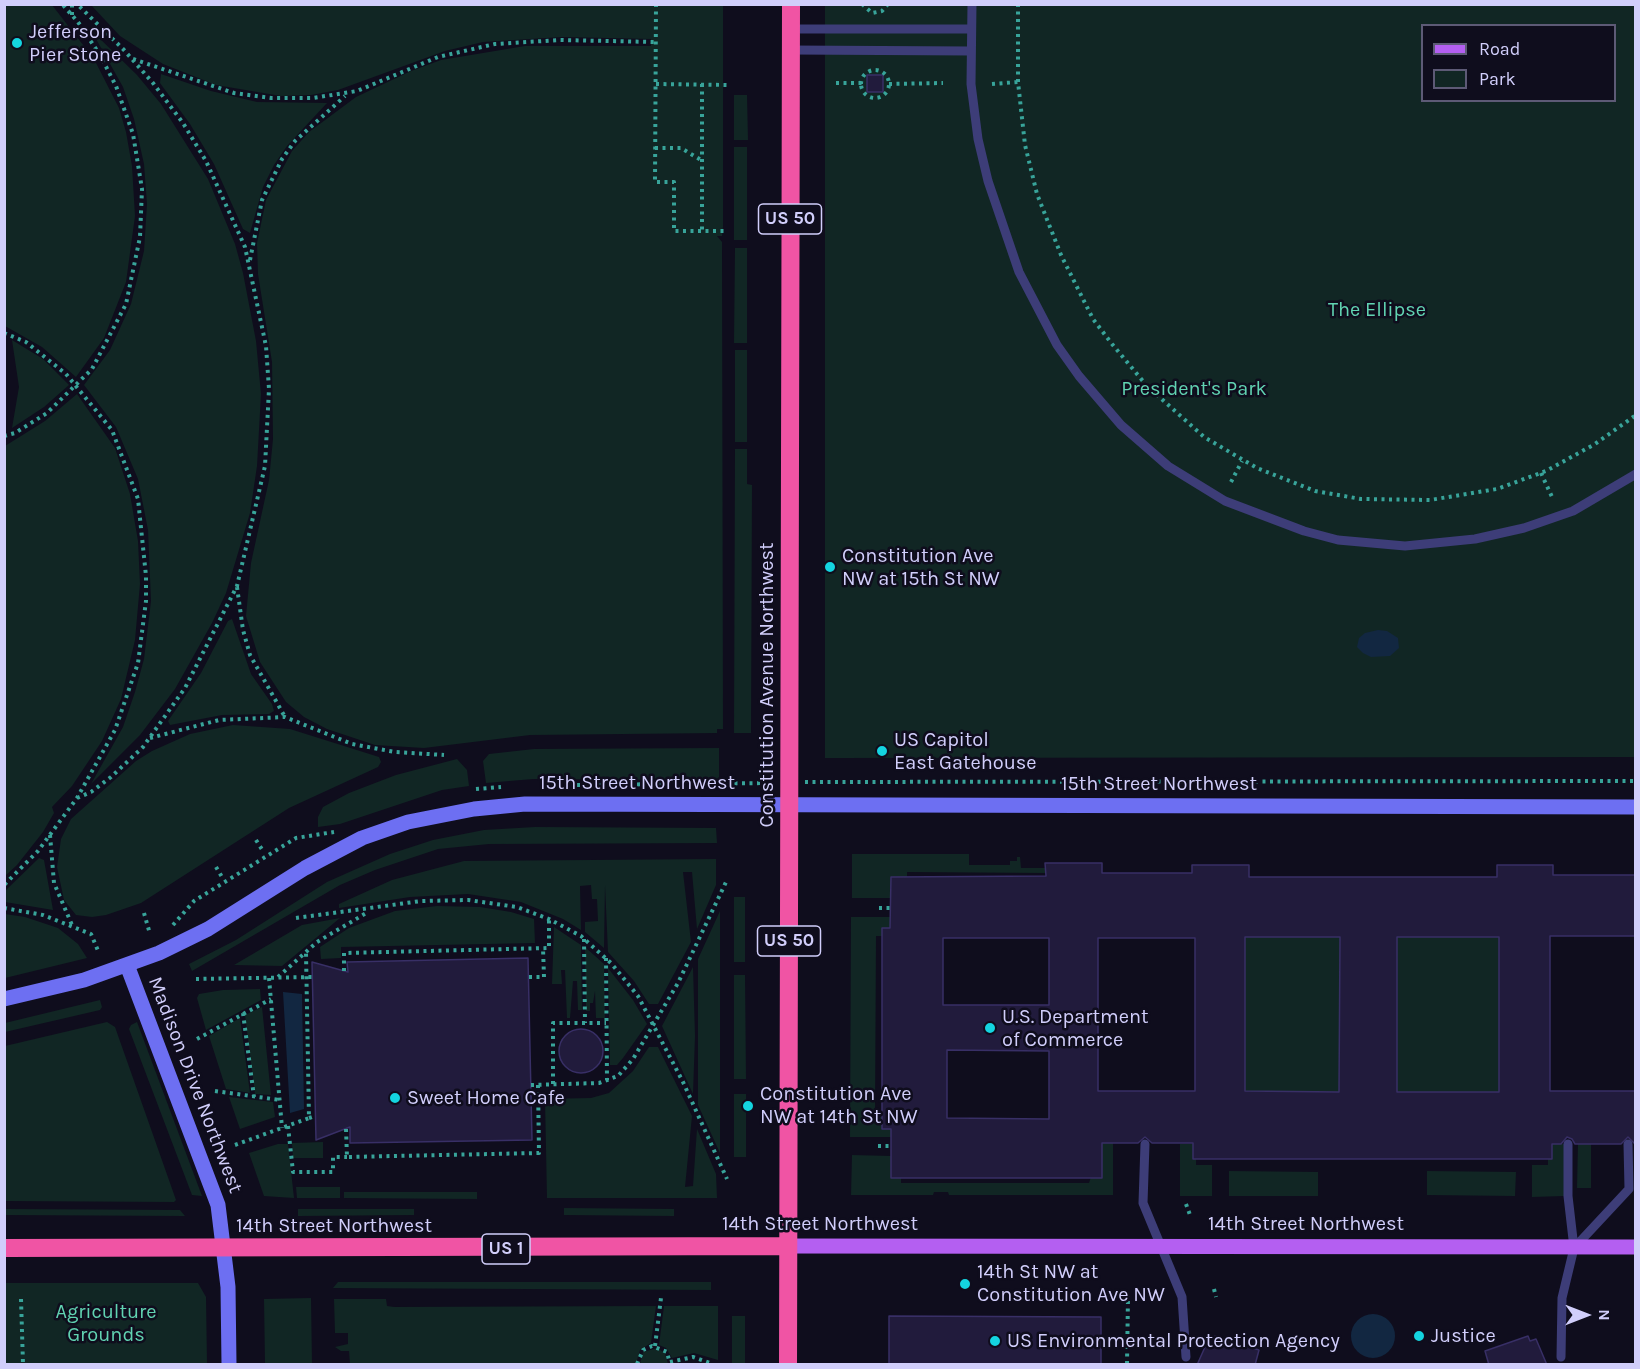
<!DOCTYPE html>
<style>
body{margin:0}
#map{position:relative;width:1640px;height:1369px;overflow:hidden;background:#0f0d1d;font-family:Karla,sans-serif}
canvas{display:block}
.frame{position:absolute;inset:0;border:6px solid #d1cefb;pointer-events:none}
.legend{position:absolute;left:1421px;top:24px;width:195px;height:78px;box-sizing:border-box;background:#0f0d1d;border:2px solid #5d5a76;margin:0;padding:8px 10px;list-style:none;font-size:18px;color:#d1cefb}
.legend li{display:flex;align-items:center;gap:12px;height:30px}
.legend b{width:30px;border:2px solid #5d5a76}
.north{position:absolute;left:1556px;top:1285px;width:60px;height:60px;-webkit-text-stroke:4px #0f0d1d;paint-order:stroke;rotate:90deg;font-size:16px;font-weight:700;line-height:24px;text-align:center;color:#d1cefb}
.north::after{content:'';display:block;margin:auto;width:21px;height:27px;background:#d1cefb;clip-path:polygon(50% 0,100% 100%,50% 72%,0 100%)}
</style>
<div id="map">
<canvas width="1640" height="1369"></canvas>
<div class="frame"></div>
<ul class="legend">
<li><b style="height:8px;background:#b45ff1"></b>Road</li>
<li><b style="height:16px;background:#112624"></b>Park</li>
</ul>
<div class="north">N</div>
</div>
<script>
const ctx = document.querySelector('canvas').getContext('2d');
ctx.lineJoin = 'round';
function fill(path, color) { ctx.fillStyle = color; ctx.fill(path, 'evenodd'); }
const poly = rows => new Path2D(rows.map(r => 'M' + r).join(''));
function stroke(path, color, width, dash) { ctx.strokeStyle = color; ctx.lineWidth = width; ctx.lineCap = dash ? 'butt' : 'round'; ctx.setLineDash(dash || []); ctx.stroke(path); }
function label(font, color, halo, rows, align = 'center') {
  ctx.font = font + ' Karla,sans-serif'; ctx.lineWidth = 5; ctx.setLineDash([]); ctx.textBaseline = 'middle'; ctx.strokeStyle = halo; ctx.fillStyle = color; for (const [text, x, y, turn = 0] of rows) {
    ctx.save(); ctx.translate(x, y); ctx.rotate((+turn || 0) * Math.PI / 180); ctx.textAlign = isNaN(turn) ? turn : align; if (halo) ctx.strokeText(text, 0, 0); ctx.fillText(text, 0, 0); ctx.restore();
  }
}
const green = poly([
 [4,5,52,5,94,59,119,108,126,132,132,166,135,216,126,282,104,338,76,377,42,347,5,326],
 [91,5,723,5,723,227,722,236,717,236,722,242,722,248,723,729,717,729,717,733,530,735,424,748,375,745,327,729,304,717,286,702,260,662,246,616,251,563,269,480,273,439,272,362,258,274,257,243,266,200,292,151,309,132,356,97,411,71,441,60,525,46,651,46,651,39,562,37,483,42,445,51,338,90,311,95,281,96,216,85,163,64,120,36],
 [825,5,1635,5,1635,757,825,758],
 [1422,26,1614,26,1614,100,1422,100],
 [91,30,137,75,161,104,208,179,235,244,243,273,256,341,261,394,257,466,250,513,226,593,212,623,175,689,140,735,91,784,123,727,135,692,144,659,151,601,148,530,138,479,116,427,84,385,110,350,131,304,144,251,147,204,144,164,134,119,123,87],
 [161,74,211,91,257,102,327,103,287,146,274,165,263,187,250,233,243,229,214,164,190,124,160,83],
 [734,95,747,95,748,140,734,140],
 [734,147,747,147,747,240,734,240],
 [735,248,747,248,747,343,734,343],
 [12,340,43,359,69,385,44,407,12,428,19,387],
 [735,350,747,350,747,442,735,442],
 [77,394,115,448,130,494,138,541,140,584,135,640,121,699,102,741,72,786,52,807,54,813,43,832,17,865,5,876,5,446,45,421],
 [735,449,747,449,747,484,752,485,751,733,734,733],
 [232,619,251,674,272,704,274,711,269,714,222,715,170,725,168,721,201,673,228,621],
 [233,725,290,729,379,757,381,762,378,767,289,808,141,903,106,915,92,917,76,915,64,900,57,867,61,839,71,819,136,761,152,751,190,734],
 [719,748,719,779,712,780,533,779,486,783,483,761,489,754,534,749],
 [457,759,467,770,469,786,442,790,340,824,318,827,318,817,323,807,349,793,396,775],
 [535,827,716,828,717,843,489,844,438,849,375,870,340,885,192,971,189,964,236,940,327,882,390,854,433,840,484,830],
 [852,854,969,854,969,865,1010,865,1010,861,1017,861,1017,857,1020,857,1021,868,1045,868,1045,873,907,872,907,877,891,877,891,898,852,898],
 [39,858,44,860,53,910,5,902,5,891],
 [716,859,716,885,697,929,692,872,683,872,691,942,658,1004,649,1004,634,981,608,952,605,885,604,948,585,932,585,922,598,921,597,899,592,899,591,885,580,886,581,930,563,919,521,902,468,894,410,897,339,908,339,904,392,880,464,861],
 [734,897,745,897,745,962,734,962],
 [437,906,480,907,511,912,534,919,535,943,341,947,341,958,321,959,320,947,349,928,395,911],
 [720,911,720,1153,698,1105,698,959],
 [5,914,25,917,58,928,78,944,87,958,5,978],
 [851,917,891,917,890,928,882,936,876,936,875,1117,882,1117,882,1129,891,1129,891,1137,850,1137],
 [340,918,282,966,234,965,302,925],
 [554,927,581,945,582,1010,578,1010,577,981,573,981,570,1018,567,1018,565,970,561,970,562,984,552,984],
 [1245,937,1340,937,1339,1092,1245,1091],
 [1397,937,1499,937,1499,1092,1397,1092],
 [585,947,604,964,605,1018,596,1018,595,991,593,1003,590,1003,590,1011,586,1011],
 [693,967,695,1036,693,1094,662,1026],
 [608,968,633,1000,647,1024,623,1058,617,1065,610,1065],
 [734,975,745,975,746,1079,734,1079],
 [260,989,261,1000,206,1030,197,998,199,994,223,990],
 [100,1000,102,1007,100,1010,5,1032,5,1023],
 [262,1007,271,1095,255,1094,245,1015],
 [240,1018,250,1093,226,1089,209,1036],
 [107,1022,115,1027,176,1200,174,1202,5,1201,5,1046],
 [137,1022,202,1196,192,1195,129,1029,131,1025],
 [649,1047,658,1047,692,1116,685,1187,693,1186,697,1129,716,1174,717,1198,547,1198,545,1099,591,1098,609,1093,633,1071],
 [734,1094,746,1094,746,1157,734,1157],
 [229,1097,273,1102,275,1117,240,1129],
 [323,1142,323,1158,293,1158,292,1143],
 [1102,1143,1113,1143,1113,1195,949,1195,948,1192,934,1192,933,1195,851,1195,852,1155,891,1156,891,1178,901,1178,901,1183,1089,1183],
 [278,1144,288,1144,294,1198,264,1196,249,1153],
 [1180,1144,1193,1144,1193,1158,1196,1159,1196,1165,1212,1165,1212,1196,1180,1196],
 [1552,1144,1564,1144,1564,1196,1532,1197,1532,1165,1548,1165,1548,1159,1552,1159],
 [1578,1144,1591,1144,1591,1188,1577,1188],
 [1229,1171,1318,1172,1318,1196,1229,1196],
 [1427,1171,1516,1172,1515,1196,1427,1195],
 [296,1187,340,1187,340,1198,297,1198],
 [344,1192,477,1192,477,1199,344,1198],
 [564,1208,674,1209,674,1216,564,1215],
 [5,1209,180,1210,185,1216,5,1215],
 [298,1209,414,1209,414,1215,298,1216],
 [338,1282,711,1282,711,1290,333,1288],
 [5,1283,198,1283,206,1297,207,1364,5,1364],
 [311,1298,312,1364,265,1364,264,1299],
 [334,1299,386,1299,387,1306,394,1307,656,1306,651,1343,640,1350,636,1364,350,1364,349,1351,341,1351,335,1347,348,1344,348,1333,335,1333],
 [664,1306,718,1306,718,1360,694,1353,672,1358,666,1348,659,1345],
 [732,1316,745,1316,745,1364,732,1364],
 [657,1348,665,1353,668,1364,640,1364,643,1352]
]);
const water = poly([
 [1378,630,1387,631,1398,638,1399,648,1390,656,1371,657,1363,653,1357,647,1359,638,1365,633],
 [283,992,302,994,304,1109,290,1113],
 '1351 1336a22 22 0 1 1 44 0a22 22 0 1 1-44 0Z'
]);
const building = poly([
 [867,75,883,75,883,92,867,92,867,75],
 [1045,863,1102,863,1102,873,1192,873,1192,865,1249,865,1249,877,1497,877,1497,865,1553,865,1553,875,1635,875,1635,936,1550,936,1550,1091,1635,1091,1635,1144,1628,1137,1621,1144,1575,1144,1572,1139,1567,1137,1561,1144,1552,1144,1552,1159,1193,1159,1193,1143,1152,1143,1145,1137,1138,1143,1102,1143,1102,1178,891,1178,891,1129,882,1129,882,928,890,928,891,877,1046,876,1045,863],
 [1245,937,1340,937,1339,1092,1245,1091,1245,937],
 [1397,937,1499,937,1499,1092,1397,1092,1397,937],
 [943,938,1049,938,1049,1005,943,1005,943,938],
 [1098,938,1195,938,1195,1091,1098,1091,1098,938],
 [947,1050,1049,1051,1049,1119,947,1118,947,1050],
 [528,958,532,1140,350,1143,350,1127,316,1140,312,962,348,972,347,962,528,958],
 '559 1051a22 22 0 1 1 44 0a22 22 0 1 1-44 0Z',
 [889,1316,1101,1317,1101,1365,889,1365,889,1316],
 [1215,1336,1259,1350,1255,1365,1197,1365,1209,1338,1214,1340,1215,1336],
 [1528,1336,1530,1341,1536,1339,1547,1365,1489,1365,1485,1351,1528,1336]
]);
const path = poly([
 [656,4,655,182,674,182,674,231,728,231],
 [862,4,872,13,882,11,888,4],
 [1018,4,1018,82,1025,145,1037,194,1061,255,1093,319,1112,344,1147,386,1204,437,1257,468,1315,491,1361,499,1430,500,1497,489,1546,471,1595,444,1636,415],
 [72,15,72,4],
 [133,59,234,93,271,98,313,98,357,91,438,57,495,44,560,40,656,42],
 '861 84a14 14 0 1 1 28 0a14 14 0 1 1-28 0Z',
 [836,83,862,83],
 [656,84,728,85],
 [702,84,702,231],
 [889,84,943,83],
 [992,84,1018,82],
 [655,148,681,148,701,160],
 [250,260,262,200,282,159,295,141,345,96],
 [4,333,26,342,66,374,112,430,138,499,146,576,146,601,138,663,115,730,77,798,38,851,4,885],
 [4,436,15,433,47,413,92,369,126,304,140,237,142,189,133,134,116,86,100,55,78,22,62,4],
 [1541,473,1552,497],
 [1231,482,1242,461],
 [237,587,243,630,250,655,285,717],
 [150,738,219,720,285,717,352,744,395,752,444,755],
 [805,782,1636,781],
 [577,785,771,783],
 [476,789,501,787],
 [77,798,91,792,111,777,143,747,185,688,237,586,265,466,269,389,266,346,245,247,206,161,183,123,153,83,124,50,77,4],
 [50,835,54,883,72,925],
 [256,840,263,851],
 [216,867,222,877],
 [4,908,43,915,91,934,99,953],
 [879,908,891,908],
 [144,913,150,934],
 [296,918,421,901,468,900,517,907,549,919,581,936,611,963,638,996,683,1082,727,1179],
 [173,925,194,901,296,838,334,832],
 [584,939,585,1023],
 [606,958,607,1080],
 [344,971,344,953,549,948,549,919],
 [278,977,317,942,368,912],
 [529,977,544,977,543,948],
 [269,978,282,1128],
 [196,979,313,977],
 [243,1013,254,1097],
 [197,1039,271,999],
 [553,1084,553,1023,606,1023],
 [531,1085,599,1083,618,1076,633,1059,678,983,726,882],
 [215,1091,280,1100],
 [309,1118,315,1116],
 [288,1126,293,1172,333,1172,333,1157,347,1157],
 [346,1129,347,1157,539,1153,538,1085],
 [235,1145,309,1118,306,953],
 [878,1146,891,1146],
 [1186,1204,1190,1215],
 [1214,1289,1216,1297],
 [21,1299,23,1364],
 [655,1346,661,1298],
 [670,1362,693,1357,713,1364],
 [637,1364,643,1350,652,1346,667,1352,670,1364],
 [1127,1364,1128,1296]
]);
const lane = poly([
 [972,4,971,84,978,139,988,181,1019,272,1057,345,1079,376,1121,425,1168,466,1225,501,1304,531,1338,540,1405,546,1475,539,1524,528,1573,511,1636,474],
 [791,29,971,29],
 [791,50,971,51],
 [1145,1144,1143,1203,1182,1297,1186,1357],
 [1574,1248,1629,1189,1628,1144],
 [1561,1357,1562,1298,1574,1248,1568,1196,1568,1144]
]);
const secondary = poly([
 [127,965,218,1205,228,1287,229,1364],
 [4,999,84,980,159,953,208,929,305,868,362,838,408,822,474,809,525,804,1636,807]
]);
const primary = poly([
 [788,1246,1636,1247]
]);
const highway = poly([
 [4,1248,788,1246],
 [788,1364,791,4]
]);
const markers = [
 [17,43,6,"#14d4e0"],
 [830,567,6,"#14d4e0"],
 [882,751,6,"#14d4e0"],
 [990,1028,6,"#14d4e0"],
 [395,1098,6,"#14d4e0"],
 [748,1106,6,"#14d4e0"],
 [965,1284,6,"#14d4e0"],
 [1419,1336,6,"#14d4e0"],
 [995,1341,6,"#14d4e0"]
];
const shields = [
 [790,219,63],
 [789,941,63],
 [506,1249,48]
];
const shieldNames = [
 ["US 50",790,219],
 ["US 50",789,941],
 ["US 1",506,1249]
];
const poiNames = [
 ["Jefferson",29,32],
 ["Pier Stone",29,55],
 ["Constitution Ave",842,556],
 ["NW at 15th St NW",842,579],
 ["US Capitol",894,740],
 ["East Gatehouse",894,763],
 ["U.S. Department",1002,1017],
 ["of Commerce",1002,1040],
 ["Constitution Ave",760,1094],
 ["NW at 14th St NW",760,1117],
 ["Sweet Home Cafe",407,1098],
 ["14th St NW at",977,1272],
 ["Constitution Ave NW",977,1295],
 ["Justice",1431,1336],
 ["US Environmental Protection Agency",1007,1341]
];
const parkNames = [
 ["The Ellipse",1377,310],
 ["President's Park",1194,389],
 ["Agriculture",106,1312],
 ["Grounds",106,1335]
];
const streetNames = [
 ["Constitution Avenue Northwest",767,685,-90],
 ["15th Street Northwest",637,783],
 ["15th Street Northwest",1159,784],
 ["Madison Drive Northwest",195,1085,69],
 ["14th Street Northwest",820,1224],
 ["14th Street Northwest",1306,1224],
 ["14th Street Northwest",334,1226]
];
fill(green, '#112624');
fill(water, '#122741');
fill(building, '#211b3c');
stroke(building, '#382f66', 1.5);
stroke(path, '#38a49a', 4, [3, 4.5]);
stroke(lane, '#3d3d78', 9);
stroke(secondary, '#6d6ff2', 15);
stroke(primary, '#b45ff1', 15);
stroke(highway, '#f054a4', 18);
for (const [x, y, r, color] of markers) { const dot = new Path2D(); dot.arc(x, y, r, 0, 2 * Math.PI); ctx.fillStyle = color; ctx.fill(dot); stroke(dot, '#0f0d1d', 2); }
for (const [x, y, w] of shields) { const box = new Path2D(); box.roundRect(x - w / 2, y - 15, w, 30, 4.5); ctx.fillStyle = '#0f0d1d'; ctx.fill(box); stroke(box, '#d1cefb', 1.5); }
label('bold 18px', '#d1cefb', null, shieldNames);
label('20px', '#d1cefb', '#0f0d1d', poiNames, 'left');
label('20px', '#61d3b2', '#0f0d1d', parkNames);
label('20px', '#d1cefb', '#0f0d1d', streetNames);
</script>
